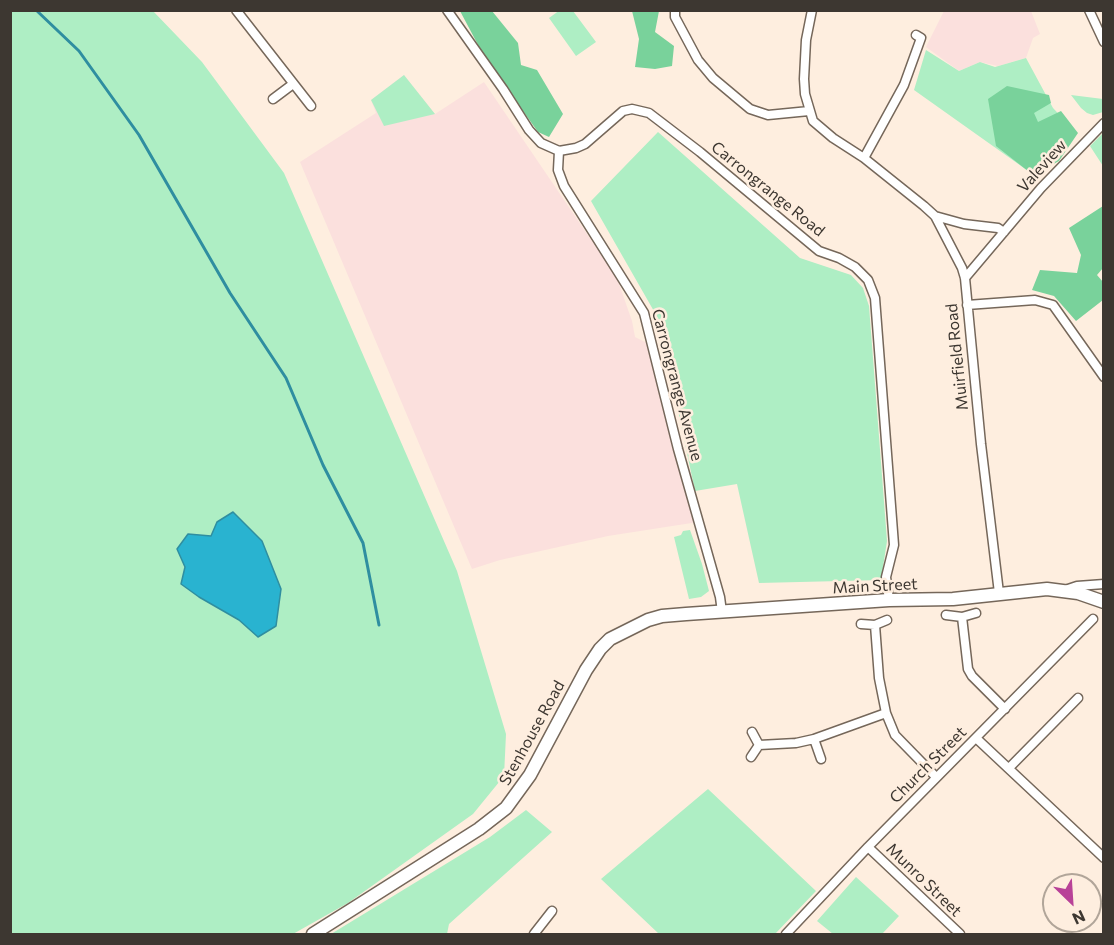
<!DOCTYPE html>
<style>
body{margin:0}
#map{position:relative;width:1114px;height:945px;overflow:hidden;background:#feeedf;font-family:Commissioner,sans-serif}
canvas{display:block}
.frame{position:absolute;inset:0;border:12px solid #3d3731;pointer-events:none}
.north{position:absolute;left:1042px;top:873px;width:60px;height:60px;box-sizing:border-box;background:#feeedf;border:2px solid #b1a599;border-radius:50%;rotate:155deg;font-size:16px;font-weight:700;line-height:24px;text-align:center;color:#3d3731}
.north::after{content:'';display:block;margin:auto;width:21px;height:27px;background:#b84298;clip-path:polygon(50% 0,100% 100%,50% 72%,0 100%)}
</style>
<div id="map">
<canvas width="1114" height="945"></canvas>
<div class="frame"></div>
<div class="north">N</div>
</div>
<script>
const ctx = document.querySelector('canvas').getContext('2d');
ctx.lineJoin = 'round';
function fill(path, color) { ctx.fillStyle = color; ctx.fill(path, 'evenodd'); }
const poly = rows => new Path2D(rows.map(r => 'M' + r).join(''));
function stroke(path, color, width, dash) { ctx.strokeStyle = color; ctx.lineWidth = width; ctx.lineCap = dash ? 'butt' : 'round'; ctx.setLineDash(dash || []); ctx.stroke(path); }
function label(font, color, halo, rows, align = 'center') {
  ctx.font = font + ' Commissioner,sans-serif'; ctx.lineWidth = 5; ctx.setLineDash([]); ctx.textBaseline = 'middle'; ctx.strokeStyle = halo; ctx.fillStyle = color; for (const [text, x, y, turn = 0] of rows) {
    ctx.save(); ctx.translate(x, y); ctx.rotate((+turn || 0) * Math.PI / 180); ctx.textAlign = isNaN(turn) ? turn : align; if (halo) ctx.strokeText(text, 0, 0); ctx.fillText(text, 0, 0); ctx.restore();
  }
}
const education = poly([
 [944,11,1031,11,1040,34,1033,38,1026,58,998,66,980,62,959,71,926,47],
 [404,75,435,114,484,82,617,278,632,321,635,337,653,346,698,522,608,536,500,560,472,569,300,162,376,113,371,100]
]);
const green = poly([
 [560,10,573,11,596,42,576,56,549,18],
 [10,11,153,11,202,62,284,173,457,571,506,734,504,776,473,814,348,903,293,934,11,934],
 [926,50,959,71,980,62,995,67,1026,58,1053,108,1072,128,1073,137,1070,144,1038,178,914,90],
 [404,75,435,114,384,126,371,100],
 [1071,95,1103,99,1103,112,1093,115,1087,113,1081,108],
 [658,132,800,258,851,275,863,288,869,306,887,541,881,580,759,583,737,484,695,491,659,320,591,201],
 [1103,133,1103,166,1090,146],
 [690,530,702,564,709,591,701,597,689,599,674,537,681,535,683,531],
 [708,789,816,891,775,934,659,934,601,879],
 [526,810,552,832,449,924,447,934,331,934,490,837],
 [856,877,899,916,882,934,833,934,817,921]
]);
const forest = poly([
 [460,11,492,11,518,43,521,65,537,70,563,114,549,137,538,132,485,58],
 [632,11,659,11,655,32,674,46,672,66,655,69,635,67,639,39],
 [1007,86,1049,95,1051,103,1034,113,1038,122,1061,111,1078,133,1059,161,1033,175,996,146,988,99],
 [1103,206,1103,268,1097,275,1103,282,1103,300,1076,321,1054,296,1032,290,1040,270,1077,273,1081,255,1069,228]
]);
const water = poly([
 [233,512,262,541,281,589,276,626,258,637,239,620,199,597,181,584,185,567,177,549,188,534,211,536,217,522,233,512]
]);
const stream = poly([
 [36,10,79,51,139,135,230,293,286,378,323,465,363,543,379,625]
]);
const street = poly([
 [236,10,311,106],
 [447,10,503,89,529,130,541,143,559,151,576,148,585,144,623,111,632,109,649,113,700,152,819,251,839,258,855,267,868,280,875,298,894,545,886,577,889,600],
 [675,10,675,17,698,60,713,78,750,109,768,115,809,111],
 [812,10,806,40,804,79,805,94,813,121,833,138,864,158,924,206,935,216,962,268,965,278,981,444,999,593],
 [1089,10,1104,42],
 [273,99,293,84],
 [559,151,558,170,564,186,644,313,678,449,720,597,722,612],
 [864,158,904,85,921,38,916,35],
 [935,216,964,224,998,228,1004,232],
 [965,278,1041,188,1104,123],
 [967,305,1035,300,1053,305,1104,377],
 [1065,590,1077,586,1104,584],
 [976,613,962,617,968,669,972,676,1005,709],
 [946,615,962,617],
 [887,620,875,625,879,678,886,713,895,735,936,777],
 [861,624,875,625],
 [752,732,759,745],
 [976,738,1104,858],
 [814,739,821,759],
 [751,757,759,745,796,743,814,739,886,713],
 [1009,768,1078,698],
 [868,847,960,934],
 [534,934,552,911],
 [786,934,868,847,1093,619]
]);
const secondary = poly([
 [313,934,479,829,506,808,530,775,586,670,600,649,610,639,648,620,662,616,686,614,889,600,953,599,1047,589,1078,593,1104,602]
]);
const streetNames = [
 ["Valeview",1042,166,-48],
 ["Carrongrange Road",768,189,39],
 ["Muirfield Road",957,357,-96],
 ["Carrongrange Avenue",677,385,75],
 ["Main Street",875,586,-3],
 ["Stenhouse Road",532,733,-61],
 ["Church Street",928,765,-45],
 ["Munro Street",924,880,44]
];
fill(education, '#fbe0dd');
fill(green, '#aeeec4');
fill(forest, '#79d29b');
fill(water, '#29b3d0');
stroke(water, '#2f8ea0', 1.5);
stroke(stream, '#2f8ea0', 3);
stroke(street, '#75675a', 11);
stroke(secondary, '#75675a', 15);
stroke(street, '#fff', 8);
stroke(secondary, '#fff', 12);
label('16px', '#3d3731', '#feeedf', streetNames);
</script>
